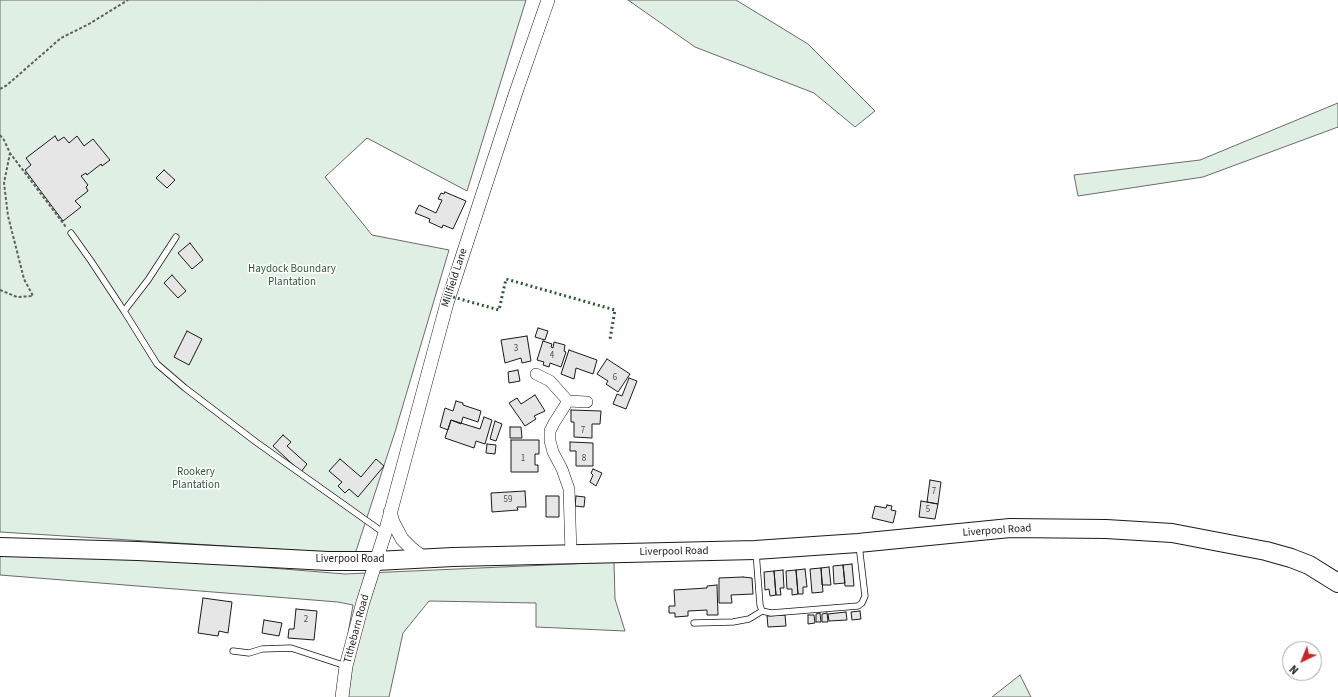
<!DOCTYPE html>
<style>
body{margin:0}
#map{position:relative;width:1338px;height:697px;overflow:hidden;background:#fff;font-family:"Source Sans 3",sans-serif}
canvas{display:block}
.north{position:absolute;left:1282px;top:641px;width:40px;height:40px;box-sizing:border-box;background:#fff;border:1px solid #a3a3a3;border-radius:50%;rotate:223deg;font-size:11px;font-weight:700;line-height:16px;text-align:center;color:#1a1a1a}
.north::after{content:'';display:block;margin:auto;width:14px;height:18px;background:#c62828;clip-path:polygon(50% 0,100% 100%,50% 72%,0 100%)}
</style>
<div id="map">
<canvas width="1338" height="697"></canvas>
<div class="north">N</div>
</div>
<script>
const ctx = document.querySelector('canvas').getContext('2d');
ctx.lineJoin = 'round';
function fill(path, color) { ctx.fillStyle = color; ctx.fill(path, 'evenodd'); }
const poly = rows => new Path2D(rows.map(r => 'M' + r).join(''));
function stroke(path, color, width, dash) { ctx.strokeStyle = color; ctx.lineWidth = width; ctx.lineCap = dash ? 'butt' : 'round'; ctx.setLineDash(dash || []); ctx.stroke(path); }
function label(font, color, halo, rows, align = 'center') {
  ctx.font = font + ' "Source Sans 3",sans-serif'; ctx.lineWidth = 3; ctx.setLineDash([]); ctx.textBaseline = 'middle'; ctx.strokeStyle = halo; ctx.fillStyle = color; for (const [text, x, y, turn = 0] of rows) {
    ctx.save(); ctx.translate(x, y); ctx.rotate((+turn || 0) * Math.PI / 180); ctx.textAlign = isNaN(turn) ? turn : align; if (halo) ctx.strokeText(text, 0, 0); ctx.fillText(text, 0, 0); ctx.restore();
  }
}
const green = poly([
 [0,0,526,0,467,191,367,138,325,177,372,235,449,250,395,432,355,554,0,532,0,0],
 [628,0,736,0,808,44,875,111,855,127,814,93,695,47,628,0],
 [1338,103,1338,127,1203,177,1078,196,1074,175,1200,160,1338,103],
 [0,546,345,574,614,562,615,599,625,631,536,627,536,603,429,601,403,633,389,697,337,697,353,605,338,602,0,575,0,546],
 [1020,675,1031,697,992,697,1020,675]
]);
const building = poly([
 [55,136,58,141,64,137,69,143,77,136,84,146,93,139,110,160,102,166,101,164,87,175,86,173,81,176,88,185,86,187,88,191,75,201,81,207,63,221,25,170,31,165,26,158,55,136],
 [164,170,175,180,167,188,156,178,164,170],
 [445,192,466,201,453,229,443,225,442,228,429,222,430,219,415,213,419,205,436,213,442,200,438,199,441,193,444,194,445,192],
 [190,243,203,260,192,269,178,253,190,243],
 [172,275,186,291,178,298,164,283,172,275],
 [538,328,548,331,545,340,535,337,538,328],
 [187,331,202,339,189,365,174,357,187,331],
 [527,336,531,361,522,363,521,358,505,363,501,340,527,336],
 [543,341,552,344,551,347,553,348,554,342,565,345,564,351,566,352,561,367,550,363,549,367,543,365,544,362,537,360,543,341],
 [569,350,597,360,593,374,576,368,574,379,561,374,569,350],
 [607,359,630,374,618,392,606,384,608,381,597,374,607,359],
 [518,370,520,381,509,383,508,372,518,370],
 [629,378,637,381,626,409,613,404,617,394,622,396,629,378],
 [535,395,545,411,534,416,536,419,525,426,509,403,517,398,521,404,535,395],
 [456,401,463,403,463,405,481,411,478,422,463,417,461,424,451,420,448,430,440,427,445,408,453,411,456,401],
 [571,410,601,411,600,424,592,424,592,438,574,437,574,422,571,422,571,410],
 [484,417,492,420,485,444,476,441,474,448,445,438,451,420,480,429,484,417],
 [495,421,502,424,496,441,490,439,495,421],
 [510,427,521,427,522,438,510,438,510,427],
 [283,435,291,442,287,446,307,464,301,472,273,446,283,435],
 [511,440,539,440,539,454,535,454,535,465,538,465,538,472,511,472,511,440],
 [570,442,593,443,593,466,576,466,576,451,570,451,570,442],
 [487,444,496,445,495,454,486,453,487,444],
 [340,459,361,477,376,459,384,466,358,497,349,489,345,493,338,486,342,482,329,471,340,459],
 [593,469,602,473,596,486,590,482,593,475,591,473,593,469],
 [930,480,941,482,938,504,927,502,930,480],
 [525,491,526,507,517,507,518,510,492,512,491,493,525,491],
 [546,496,559,496,559,517,546,517,546,496],
 [576,496,585,497,584,507,575,506,576,496],
 [921,501,938,504,935,519,919,517,921,501],
 [887,505,892,506,891,510,896,511,893,523,872,518,875,506,886,508,887,505],
 [852,564,854,586,845,586,843,565,852,564],
 [843,565,845,583,834,584,833,566,843,565],
 [829,567,831,585,822,585,821,568,829,567],
 [821,568,823,592,812,593,810,569,821,568],
 [805,569,807,587,803,587,803,594,798,594,796,570,805,569],
 [783,570,784,588,780,588,781,595,776,595,774,571,783,570],
 [796,570,798,594,792,595,792,589,787,589,786,571,796,570],
 [774,571,776,595,770,596,769,589,765,590,764,572,774,571],
 [743,577,752,578,753,594,731,595,732,603,719,603,719,578,743,577],
 [717,585,718,615,707,615,707,610,688,611,688,616,675,617,675,613,669,613,669,606,675,606,674,590,707,588,707,586,717,585],
 [203,598,232,602,228,633,219,631,218,636,198,633,203,598],
 [296,609,317,611,314,640,288,638,289,629,294,629,296,609],
 [860,611,861,619,852,620,851,612,860,611],
 [846,612,847,620,829,621,828,614,846,612],
 [820,613,821,622,816,622,816,614,820,613],
 [827,613,828,622,822,622,822,614,827,613],
 [785,615,786,626,768,627,767,616,785,615],
 [808,615,814,615,815,623,808,624,808,615],
 [264,620,282,623,279,636,262,633,264,620]
]);
const path = poly([
 [0,89,7,85,61,38,89,24,128,0],
 [0,135,4,140,10,153,66,227],
 [0,290,17,297,33,296,24,279,8,216,4,183,10,153]
]);
const service = poly([
 [71,233,91,261,124,311,157,364,185,388,256,442,384,533],
 [124,311,148,280,176,237],
 [756,552,760,605,762,611,771,613,858,606,862,603,865,596,859,545],
 [694,623,733,622,749,619,762,611],
 [233,651,249,653,262,649,291,648,346,666]
]);
const minor = poly([
 [536,374,550,381,568,401,587,402],
 [568,401,554,423,550,431,550,441,553,452,562,469,569,489,571,554]
]);
const tertiary = poly([
 [390,512,393,522,402,539,411,548,425,559],
 [342,697,346,666,363,602,385,533,447,303,515,95,548,0]
]);
const trunk = poly([
 [0,547,138,551,328,561,376,561,453,557,755,550,858,543,1010,528,1106,529,1172,533,1266,551,1291,558,1309,565,1338,583]
]);
const hedge = poly([
 [453,297,499,310,506,279,615,310,610,339]
]);
const numberNames = [
 ["3",516,349],
 ["4",552,356],
 ["6",615,378],
 ["7",583,431],
 ["1",523,459],
 ["8",584,459],
 ["7",934,492],
 ["59",508,500],
 ["5",928,510],
 ["2",306,620]
];
const parkNames = [
 ["Haydock Boundary",292,270],
 ["Plantation",292,283],
 ["Rookery",196,473],
 ["Plantation",196,486]
];
const streetNames = [
 ["Millfield Lane",455,278,-72],
 ["Liverpool Road",997,531,-4],
 ["Liverpool Road",674,552,-1],
 ["Liverpool Road",350,560],
 ["Tithebarn Road",357,629,-75]
];
fill(green, '#e0efe3');
stroke(green, '#6a6a6a', 1);
fill(building, '#e6e6e6');
stroke(building, '#1a1a1a', 1);
stroke(service, '#1a1a1a', 7);
stroke(minor, '#1a1a1a', 12);
stroke(tertiary, '#1a1a1a', 14);
stroke(trunk, '#1a1a1a', 20);
stroke(path, '#5f5f5f', 2, [3, 2]);
stroke(service, '#fff', 5.5);
stroke(minor, '#fff', 11);
stroke(tertiary, '#fff', 13);
stroke(trunk, '#fff', 18);
stroke(hedge, '#2b5a34', 3, [2, 3]);
label('9px', '#4d4d4d', null, numberNames);
label('11px', '#2b5a34', '#fff', parkNames);
label('11px', '#1a1a1a', '#fff', streetNames);
</script>
